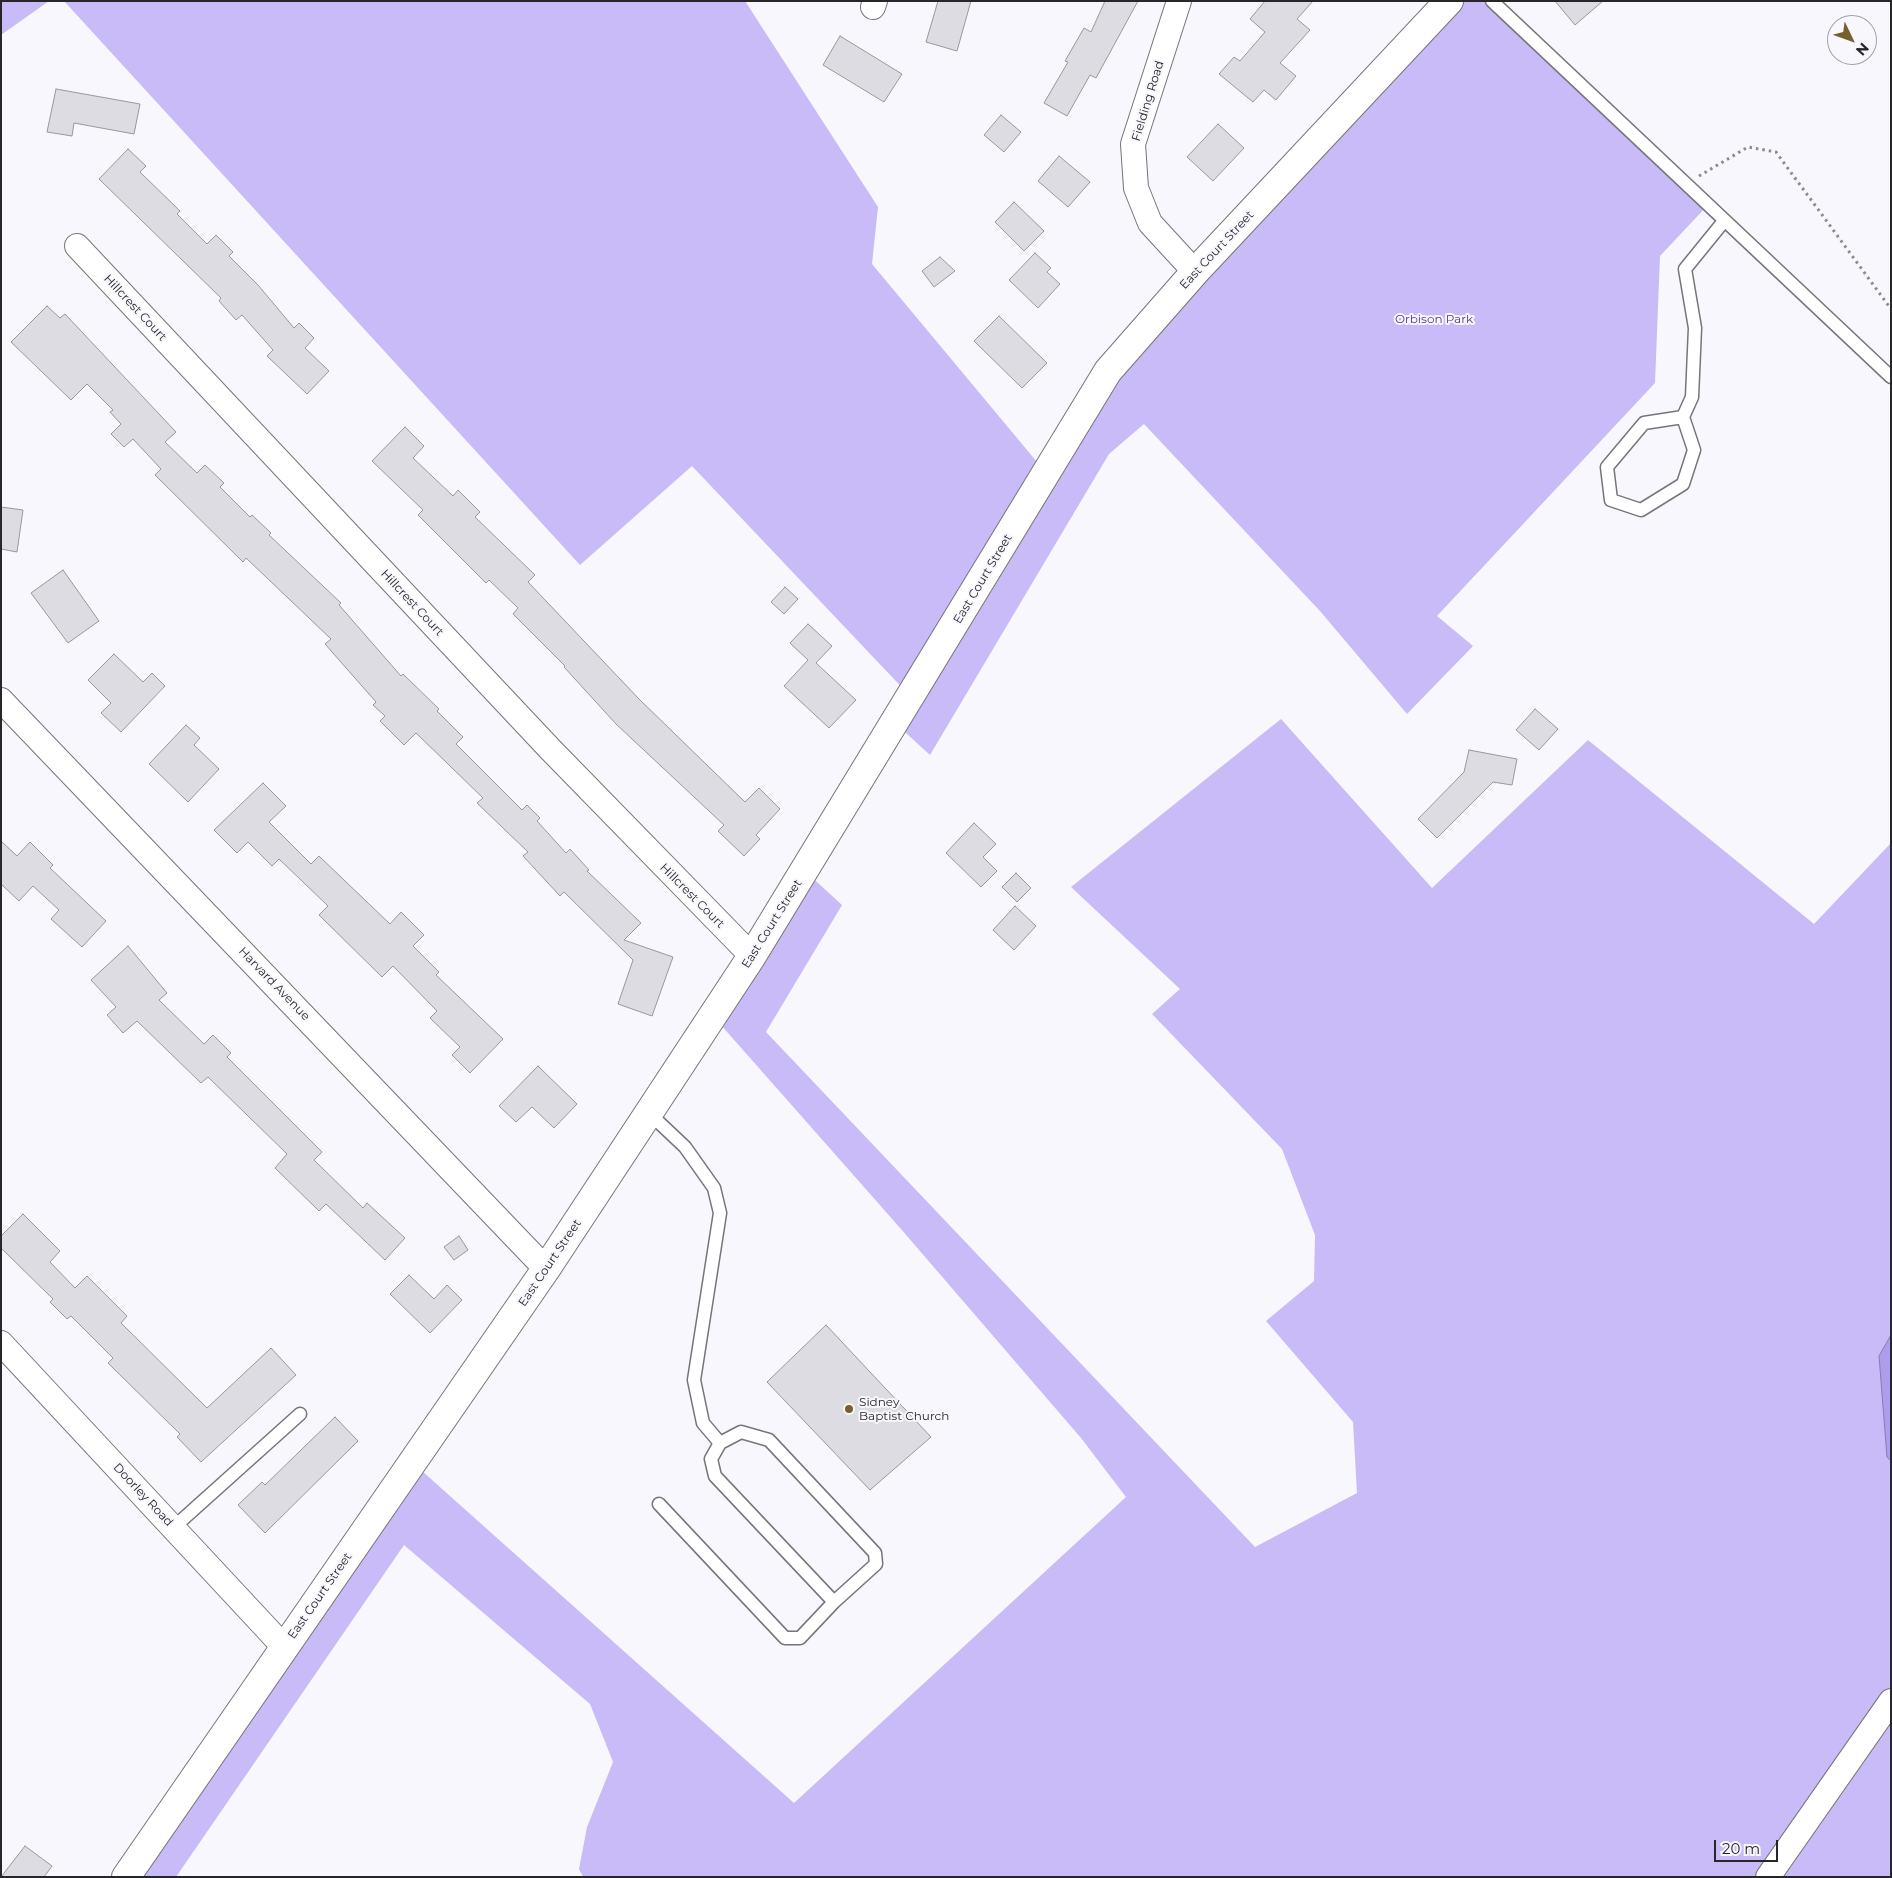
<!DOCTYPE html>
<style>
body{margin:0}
#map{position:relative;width:1892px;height:1878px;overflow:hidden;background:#f8f7fd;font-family:Montserrat,sans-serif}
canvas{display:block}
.frame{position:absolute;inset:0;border:2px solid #272629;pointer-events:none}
.north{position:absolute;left:1827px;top:15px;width:50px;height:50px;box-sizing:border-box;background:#f8f7fd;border:1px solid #a4a3a8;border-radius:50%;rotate:132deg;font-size:14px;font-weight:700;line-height:20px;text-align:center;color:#272629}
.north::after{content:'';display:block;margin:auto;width:18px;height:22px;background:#766030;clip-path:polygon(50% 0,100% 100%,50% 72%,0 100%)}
.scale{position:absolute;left:1714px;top:1840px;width:64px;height:22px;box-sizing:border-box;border:2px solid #272629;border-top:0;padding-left:6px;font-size:15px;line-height:18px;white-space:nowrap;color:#272629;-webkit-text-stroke:4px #f8f7fd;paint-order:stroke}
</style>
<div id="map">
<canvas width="1892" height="1878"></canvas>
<div class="frame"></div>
<div class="north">N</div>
<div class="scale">20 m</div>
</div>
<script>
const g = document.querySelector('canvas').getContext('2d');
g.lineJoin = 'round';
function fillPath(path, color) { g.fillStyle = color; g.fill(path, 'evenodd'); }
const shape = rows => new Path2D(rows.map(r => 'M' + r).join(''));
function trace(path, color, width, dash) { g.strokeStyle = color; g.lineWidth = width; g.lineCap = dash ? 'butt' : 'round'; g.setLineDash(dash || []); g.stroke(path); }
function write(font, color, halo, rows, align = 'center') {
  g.font = font + ' Montserrat,sans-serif'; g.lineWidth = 4; g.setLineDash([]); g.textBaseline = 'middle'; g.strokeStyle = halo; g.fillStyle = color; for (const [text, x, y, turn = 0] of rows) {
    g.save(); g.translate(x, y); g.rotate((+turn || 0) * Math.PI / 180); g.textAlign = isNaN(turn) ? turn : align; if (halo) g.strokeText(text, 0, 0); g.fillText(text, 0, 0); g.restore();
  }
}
const green = shape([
 [1,1,49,1,1,35],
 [64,1,745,1,878,207,872,264,1047,474,1108,371,1449,1,1492,1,1707,206,1660,256,1655,383,1437,616,1473,646,1407,714,1320,611,1144,424,1109,454,930,755,895,723,911,697,692,466,580,565],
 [1281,719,1432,888,1588,740,1814,924,1891,843,1891,1335,1879,1356,1887,1457,1891,1461,1891,1877,583,1877,579,1869,587,1827,613,1762,590,1704,404,1545,176,1877,126,1877,413,1463,794,1803,1126,1497,1081,1438,901,1229,713,1016,805,871,842,905,766,1032,1255,1547,1357,1493,1353,1422,1266,1321,1314,1281,1315,1235,1282,1149,1152,1014,1180,989,1071,887]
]);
const water = shape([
 [1891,1335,1891,1461,1887,1457,1879,1356,1891,1335]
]);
const building = shape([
 [938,1,971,1,957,51,926,42,938,1],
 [1105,1,1138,1,1096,78,1090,75,1067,116,1044,103,1068,62,1065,61,1084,28,1091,32,1105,1],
 [1265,1,1313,1,1297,19,1310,30,1280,63,1296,76,1276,100,1264,90,1253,102,1219,74,1234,57,1240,61,1265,32,1250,19,1265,1],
 [1555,1,1603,1,1575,25,1555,1],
 [840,36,902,74,884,102,823,65,840,36],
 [56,89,140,104,134,134,74,123,72,136,47,132,56,89],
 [1001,115,1021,132,1004,152,984,135,1001,115],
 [1218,124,1244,148,1213,181,1187,157,1218,124],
 [128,149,146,166,140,172,180,211,177,214,207,244,216,235,233,252,229,256,258,285,294,328,299,323,314,338,305,348,329,371,307,394,267,356,273,350,242,315,236,320,219,301,221,298,99,179,128,149],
 [1059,156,1090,182,1068,207,1038,181,1059,156],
 [1014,202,1044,231,1024,251,995,222,1014,202],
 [1035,253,1051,268,1047,272,1060,284,1038,308,1009,280,1035,253],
 [940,257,955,271,934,287,922,271,940,257],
 [47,306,60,318,65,314,176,432,165,442,197,473,205,465,224,483,220,487,250,517,252,515,271,533,269,535,341,603,339,605,401,676,403,674,439,709,437,711,463,737,456,744,522,810,527,805,540,818,537,821,566,853,570,849,589,870,587,871,641,923,624,940,673,957,652,1016,618,1004,633,960,564,892,560,896,523,856,528,852,477,803,483,798,416,733,404,745,380,721,385,716,373,705,376,702,325,644,331,639,246,558,243,562,155,475,161,469,133,439,124,447,111,434,121,424,110,412,113,410,87,384,71,400,11,342,47,306],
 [999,316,1047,363,1022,388,974,341,999,316],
 [405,427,424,446,413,458,453,496,458,490,480,512,475,517,535,575,528,582,639,699,745,802,759,788,780,809,756,835,760,839,744,856,718,831,724,825,616,724,564,667,565,666,513,614,518,608,489,580,486,583,418,515,423,510,372,461,405,427],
 [1,507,23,510,17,552,1,549,1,507],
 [63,570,99,621,68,643,31,593,63,570],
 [785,587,798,599,784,614,771,602,785,587],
 [808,624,832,646,816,663,856,700,829,728,784,686,808,660,790,643,808,624],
 [114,654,143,682,152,673,165,686,121,732,101,713,111,703,88,680,114,654],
 [1535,709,1558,729,1539,750,1516,730,1535,709],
 [186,725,200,738,194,745,219,769,188,802,149,764,186,725],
 [1469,750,1517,759,1512,785,1493,782,1437,838,1418,819,1464,772,1469,750],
 [263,783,286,806,269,822,311,864,319,856,390,924,401,912,424,935,413,946,439,972,436,975,503,1039,470,1073,452,1055,460,1047,430,1018,437,1011,393,966,382,977,319,915,328,906,279,859,272,866,248,842,237,853,214,830,263,783],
 [974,823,996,844,983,857,997,871,981,887,946,853,974,823],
 [1,841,17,856,30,842,53,865,50,868,106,921,82,947,51,919,59,910,33,886,19,901,1,884,1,841],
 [1016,873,1031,888,1017,902,1002,887,1016,873],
 [1015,906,1036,926,1014,950,993,930,1015,906],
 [128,946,167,993,159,1000,204,1044,213,1035,231,1053,227,1057,322,1152,314,1160,363,1208,367,1203,405,1238,385,1260,326,1204,319,1211,275,1168,287,1154,208,1077,201,1083,137,1021,123,1033,107,1015,116,1007,91,980,128,946],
 [538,1066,577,1104,554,1128,532,1107,516,1122,499,1106,538,1066],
 [23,1214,60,1251,50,1262,75,1288,87,1276,127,1316,121,1323,207,1408,271,1348,296,1375,201,1462,177,1437,180,1434,108,1363,113,1358,71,1316,67,1319,50,1302,53,1299,1,1248,1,1236,23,1214],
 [459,1236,468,1250,454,1260,444,1247,459,1236],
 [409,1275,434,1299,447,1285,462,1300,430,1333,390,1294,409,1275],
 [826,1325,931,1437,870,1490,767,1382,826,1325],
 [335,1417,358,1441,265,1533,238,1505,262,1482,265,1485,335,1417],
 [25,1846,52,1866,44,1877,1,1877,25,1846]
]);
const path = shape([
 [1699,176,1748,147,1776,152,1891,309]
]);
const lane = shape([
 [1492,1,1891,377],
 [1683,417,1694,450,1683,484,1641,510,1611,500,1607,467,1644,423,1683,417],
 [1683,417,1692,397,1695,328,1685,269,1724,221],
 [649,1113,685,1147,714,1188,720,1213,694,1380,703,1423,720,1443,711,1459,715,1476,834,1602,876,1564,875,1553,769,1440,741,1432,720,1443],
 [659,1504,785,1638,800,1638,834,1602],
 [173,1528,300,1414]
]);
const street = shape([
 [1179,1,1133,144,1136,188,1150,223,1195,272],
 [873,7,875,1],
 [77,246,550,749,752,956],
 [1,700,546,1269],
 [1,1343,284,1647],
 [1768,1877,1891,1701]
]);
const secondary = shape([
 [126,1877,546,1269,752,956,1108,371,1195,272,1449,1]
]);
const markers = [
 [849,1409,5,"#766030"]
];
const streetNames = [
 ["Fielding Road",1148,101,-73],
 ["East Court Street",1217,250,-47],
 ["Hillcrest Court",135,308,47],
 ["East Court Street",983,579,-59],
 ["Hillcrest Court",412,603,47],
 ["Hillcrest Court",692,896,45],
 ["East Court Street",772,924,-58],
 ["Harvard Avenue",274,984,46],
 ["East Court Street",550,1263,-56],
 ["Doorley Road",143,1495,47],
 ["East Court Street",320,1596,-55]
];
const parkNames = [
 ["Orbison Park",1434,319]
];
const poiNames = [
 ["Sidney",859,1402],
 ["Baptist Church",859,1416]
];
fillPath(green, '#c8bbf8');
fillPath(water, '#af9ceb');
trace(water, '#8679b1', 1);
fillPath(building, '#dddce2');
trace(building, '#98979d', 1);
trace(lane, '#76757a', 15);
trace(street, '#76757a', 26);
trace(secondary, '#76757a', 30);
trace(path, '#8b8a8e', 3, [2.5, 4]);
trace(lane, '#fff', 12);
trace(street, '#fff', 24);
trace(secondary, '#fff', 28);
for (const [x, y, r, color] of markers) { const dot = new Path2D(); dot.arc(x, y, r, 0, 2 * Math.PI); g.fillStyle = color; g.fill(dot); trace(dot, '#f8f7fd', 2); }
write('12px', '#272629', '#f8f7fd', streetNames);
write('12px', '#543691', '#f8f7fd', parkNames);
write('12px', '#272629', '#f8f7fd', poiNames, 'left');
</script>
